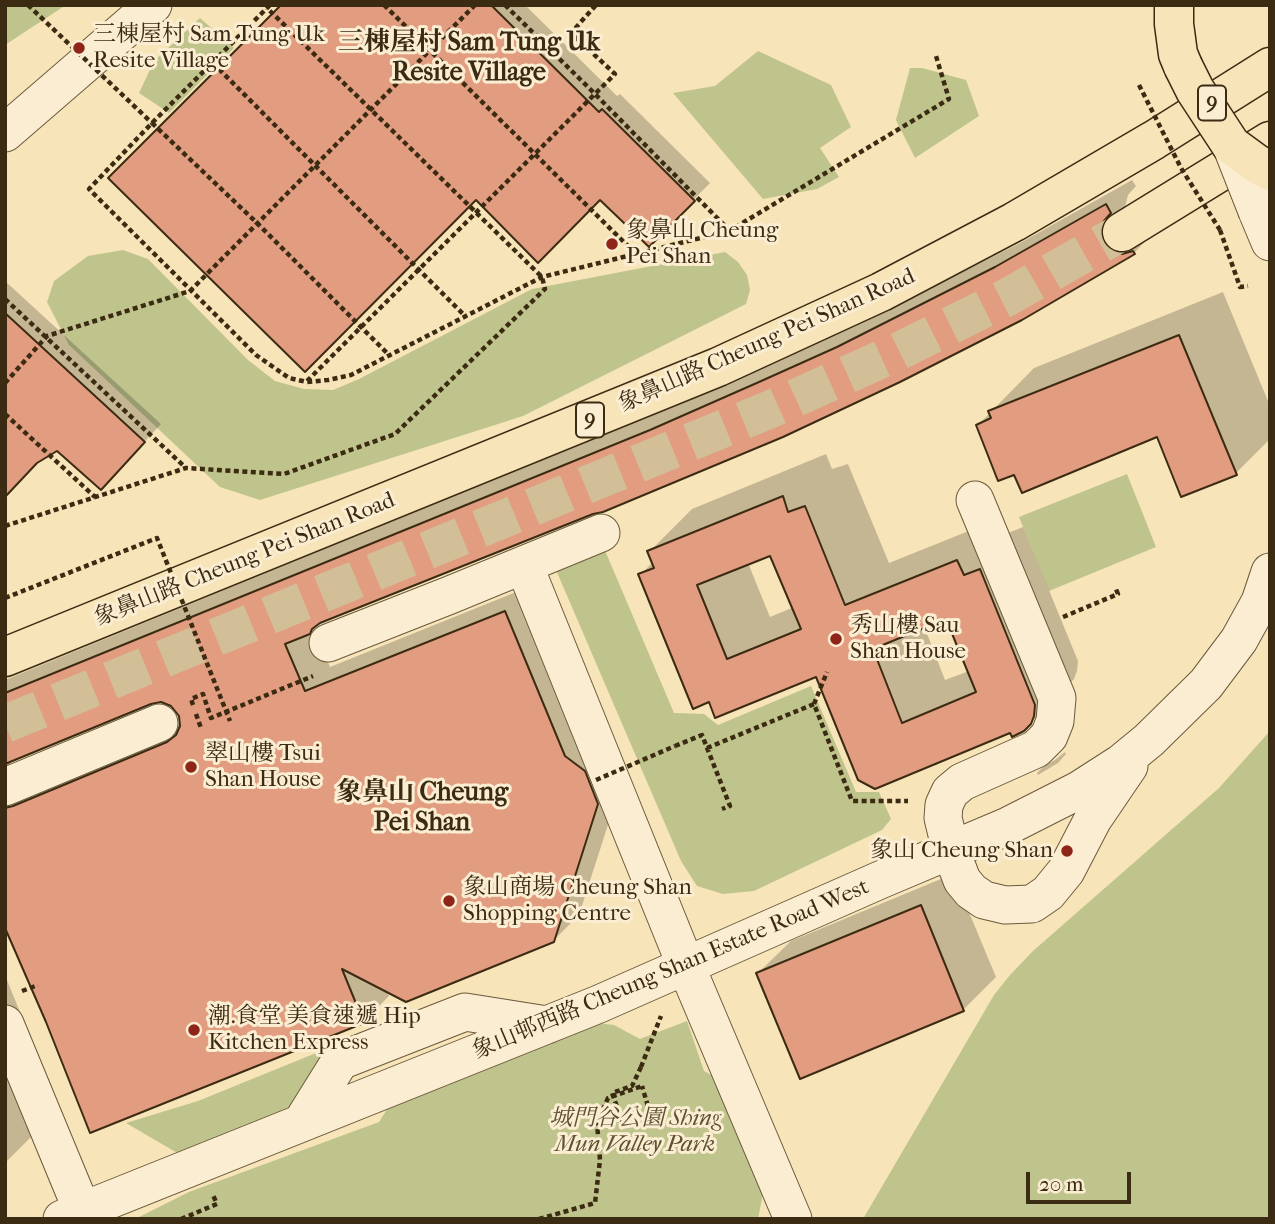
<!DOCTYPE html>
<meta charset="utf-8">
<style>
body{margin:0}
#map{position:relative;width:1275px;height:1224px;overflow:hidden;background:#f7e4b8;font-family:"IM FELL French Canon",serif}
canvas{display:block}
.frame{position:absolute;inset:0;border:7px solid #3c2b13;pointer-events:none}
.scale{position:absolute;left:1026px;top:1172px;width:105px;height:32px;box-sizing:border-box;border:4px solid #3c2b13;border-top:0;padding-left:9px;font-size:21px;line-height:24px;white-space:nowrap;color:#3c2b13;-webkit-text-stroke:5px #faedd1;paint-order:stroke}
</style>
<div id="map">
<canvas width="1275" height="1224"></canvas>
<div class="frame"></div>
<div class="scale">20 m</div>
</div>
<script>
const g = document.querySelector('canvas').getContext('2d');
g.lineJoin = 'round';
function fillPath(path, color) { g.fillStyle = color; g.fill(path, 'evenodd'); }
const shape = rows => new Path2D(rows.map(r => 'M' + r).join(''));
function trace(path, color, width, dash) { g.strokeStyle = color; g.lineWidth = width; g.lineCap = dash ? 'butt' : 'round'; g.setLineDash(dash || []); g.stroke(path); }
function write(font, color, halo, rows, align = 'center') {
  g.font = font + ' "IM FELL French Canon","Noto Serif TC",serif'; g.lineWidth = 6; g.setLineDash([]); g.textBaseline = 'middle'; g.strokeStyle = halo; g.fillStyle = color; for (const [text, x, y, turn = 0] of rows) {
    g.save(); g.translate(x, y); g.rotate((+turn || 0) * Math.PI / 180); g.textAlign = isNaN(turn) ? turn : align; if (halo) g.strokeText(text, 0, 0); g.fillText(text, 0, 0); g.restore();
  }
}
const green = shape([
 [5,5,66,5,5,45],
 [200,18,234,48,169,113,139,93,154,61],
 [758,51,831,85,851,127,820,148,839,177,817,189,763,199,673,93,715,86],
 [910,68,922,68,966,80,979,116,915,158,896,120],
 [123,250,148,259,248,360,275,381,304,389,333,390,359,379,532,289,725,252,738,262,747,275,750,290,746,304,523,416,260,500,220,487,69,345,47,302,54,281,88,256],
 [1127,474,1156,547,1049,591,1019,517],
 [601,541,674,713,704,714,718,725,811,686,856,792,879,792,891,819,882,830,754,891,723,894,697,886,681,861,553,563],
 [1270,731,1270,1219,863,1219,994,995,1010,975,1033,951,1219,788],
 [528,1015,614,1025,640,1039,687,1021,704,1071,717,1078,764,1188,758,1219,135,1219,189,1192,379,1122,419,1059],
 [346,1044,309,1104,179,1154,126,1123,198,1101,321,1051]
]);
const shadow = shape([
 [282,5,525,5,617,96,620,94,710,183,649,245,600,198],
 [1132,180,1136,186,1128,195,1125,207,1128,217,1159,227,1134,253,593,512,320,622,314,627,330,667,531,586,623,778,579,915,553,941,387,990,389,996,363,1022,5,922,5,680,678,404,864,322,1022,242],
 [163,701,173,705,180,715,181,723,40,781,11,770,10,760,150,702],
 [5,281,161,424,117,471,57,448,39,459,5,495],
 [1223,292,1270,406,1270,439,1236,473,1157,435,1015,472,978,425,1034,368],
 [826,454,832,469,848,464,889,563,1001,518,1008,533,1023,527,1078,661,1077,671,1074,679,1023,730,1011,731,875,787,817,674,710,700,640,575,653,562,649,552,692,509],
 [771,553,794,607,770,617,748,563],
 [947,617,969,671,945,680,924,626],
 [1065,752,1066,754,1058,763,1038,775,1037,773,1045,765,1055,760],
 [953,874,996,977,963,1010,758,973,791,941],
 [5,975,55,1099,45,1123,5,1163]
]);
const building = shape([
 [281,5,491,5,599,112,602,109,695,201,649,247,600,200,538,263,476,200,305,372,108,178,281,5],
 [1106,204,1111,213,1103,222,1100,233,1103,243,1112,251,1122,254,1133,251,1135,254,1022,320,900,382,783,437,603,512,593,514,320,623,312,629,310,634,285,644,305,691,505,611,565,756,585,771,598,804,554,942,406,1002,342,969,364,1023,90,1133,46,1022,5,928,5,808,13,806,167,742,176,735,180,726,179,716,171,706,161,702,151,704,5,764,5,693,650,430,759,382,837,347,995,267,1106,204],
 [5,313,145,442,101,490,57,451,37,463,5,497,5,313],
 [1179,335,1237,475,1181,497,1157,437,1022,493,1014,475,998,481,976,425,991,418,988,411,1179,335],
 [783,496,788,512,805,506,845,605,957,560,964,575,980,569,1035,705,1034,716,1031,724,1024,731,1012,737,1010,733,875,789,858,780,816,677,715,718,709,702,693,709,638,574,654,568,647,551,783,496],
 [770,556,801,629,727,659,697,585,770,556],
 [946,619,976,692,902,723,873,649,946,619],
 [921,905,964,1011,800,1079,756,973,921,905]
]);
const highwayTunnel = shape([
 [5,724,771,409,891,355,1006,298,1122,232]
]);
const path = shape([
 [270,5,152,123,89,189,256,355,289,378,307,382,328,380,351,375,542,277,729,231,949,99,936,56],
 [384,5,636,254],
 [505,5,595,94,729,230],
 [213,63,465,316],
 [152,123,257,223,389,355],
 [1220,230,1240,287,1248,286],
 [5,299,186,468],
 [307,381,615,74,571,33,596,5],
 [5,383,47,336,190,291,475,5],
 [5,414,95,497],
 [5,526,186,468,284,474,395,434,545,289,542,277,267,8],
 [1063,617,1118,594,1116,589],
 [814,704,827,672],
 [193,705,191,699,203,694,211,718,313,676],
 [196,714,201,728],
 [675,746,702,735,730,806,722,809],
 [707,748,814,704,852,801,908,801],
 [22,991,38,985],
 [641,1067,661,1016],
 [181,1219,217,1204,213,1195],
 [539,1219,595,1203,600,1160,597,1123,608,1098,642,1086]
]);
const minor = shape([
 [5,133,153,5],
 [1257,211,1270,242],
 [975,500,1057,698,1055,721,1049,736,1036,749,962,782,950,792,944,805,943,818,951,851,962,880,971,891,984,900,1005,905,1032,904,1048,893,1066,871,1093,819,1129,766],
 [524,565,686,966,793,1219],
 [328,643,450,595,601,533],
 [5,787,159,723],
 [5,1024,82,1210],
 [302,1122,340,1061,465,1012,547,1025],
 [62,1219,599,1004,880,880,1008,826,1079,790,1121,763,1149,740,1206,684,1239,640,1260,602,1270,572]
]);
const major = shape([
 [1174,5,1174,24,1178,54,1183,66]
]);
const highway = shape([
 [1122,232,1270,141],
 [5,657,718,367,881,292,1014,222,1154,140,1270,67]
]);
const pathBridge = shape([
 [28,5,152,123],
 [1139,85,1181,168,1220,230],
 [5,598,157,538,230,721],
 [596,780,675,746],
 [641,1067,632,1086,612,1093,623,1123,650,1113,642,1086]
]);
const minorBridge = shape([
 [1231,145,1257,211]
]);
const majorBridge = shape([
 [1183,66,1195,90,1231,145,1257,164,1270,171]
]);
const markers = [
 [79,48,7,"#8f2418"],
 [612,244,7,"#8f2418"],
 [836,639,7,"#8f2418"],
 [191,767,7,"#8f2418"],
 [1067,851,7,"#8f2418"],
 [449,901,7,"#8f2418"],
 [194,1030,7,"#8f2418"]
];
const shields = [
 [1212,103,28],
 [590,420,28]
];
const shieldNames = [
 ["9",1212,103],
 ["9",590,420]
];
const poiNames = [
 ["三棟屋村 Sam Tung Uk",93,35],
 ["Resite Village",93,61],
 ["象鼻山 Cheung",626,231],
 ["Pei Shan",626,257],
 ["秀山樓 Sau",850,626],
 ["Shan House",850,652],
 ["翠山樓 Tsui",205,754],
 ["Shan House",205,780],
 ["象山 Cheung Shan",1053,851,"right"],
 ["象山商場 Cheung Shan",463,888],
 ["Shopping Centre",463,914],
 ["潮.食堂 美食速遞 Hip",208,1017],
 ["Kitchen Express",208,1043]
];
const streetNames = [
 ["象鼻山路 Cheung Pei Shan Road",767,341,-24],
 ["象鼻山路 Cheung Pei Shan Road",245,560,-22],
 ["象山邨西路 Cheung Shan Estate Road West",671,970,-23]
];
const parkNames = [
 ["城門谷公園 Shing",635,1119],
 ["Mun Valley Park",635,1145]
];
const quarterNames = [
 ["三棟屋村 Sam Tung Uk",469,44],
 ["Resite Village",469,74],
 ["象鼻山 Cheung",422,794],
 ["Pei Shan",422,824]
];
fillPath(green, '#bfc48d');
fillPath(shadow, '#0003');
fillPath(building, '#e29d80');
trace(building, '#3c2b13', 2);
trace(highwayTunnel, '#d2bf97', 38, [38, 19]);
trace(minor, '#6b593c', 39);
trace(major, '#3c2b13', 41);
trace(highway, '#3c2b13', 41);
trace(path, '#3c2b13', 4.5, [5, 3.5]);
trace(minor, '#faedd1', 37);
trace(major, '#f7e4b8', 38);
trace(highway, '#f7e4b8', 38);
trace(minorBridge, '#6b593c', 39, []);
trace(majorBridge, '#3c2b13', 41, []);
trace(pathBridge, '#3c2b13', 4.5, [5, 3.5]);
trace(minorBridge, '#faedd1', 37);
trace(majorBridge, '#f7e4b8', 38);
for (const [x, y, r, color] of markers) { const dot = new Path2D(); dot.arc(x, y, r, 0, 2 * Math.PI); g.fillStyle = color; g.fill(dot); trace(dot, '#faedd1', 2.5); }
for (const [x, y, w] of shields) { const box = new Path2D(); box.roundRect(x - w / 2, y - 17.5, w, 35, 5); g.fillStyle = '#faedd1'; g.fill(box); trace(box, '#3c2b13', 2); }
write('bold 21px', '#3c2b13', null, shieldNames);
write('23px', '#3c2b13', '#faedd1', poiNames, 'left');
write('23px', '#3c2b13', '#faedd1', streetNames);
write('italic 23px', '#5d5132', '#faedd1', parkNames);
write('bold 26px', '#3c2b13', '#faedd1', quarterNames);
</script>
